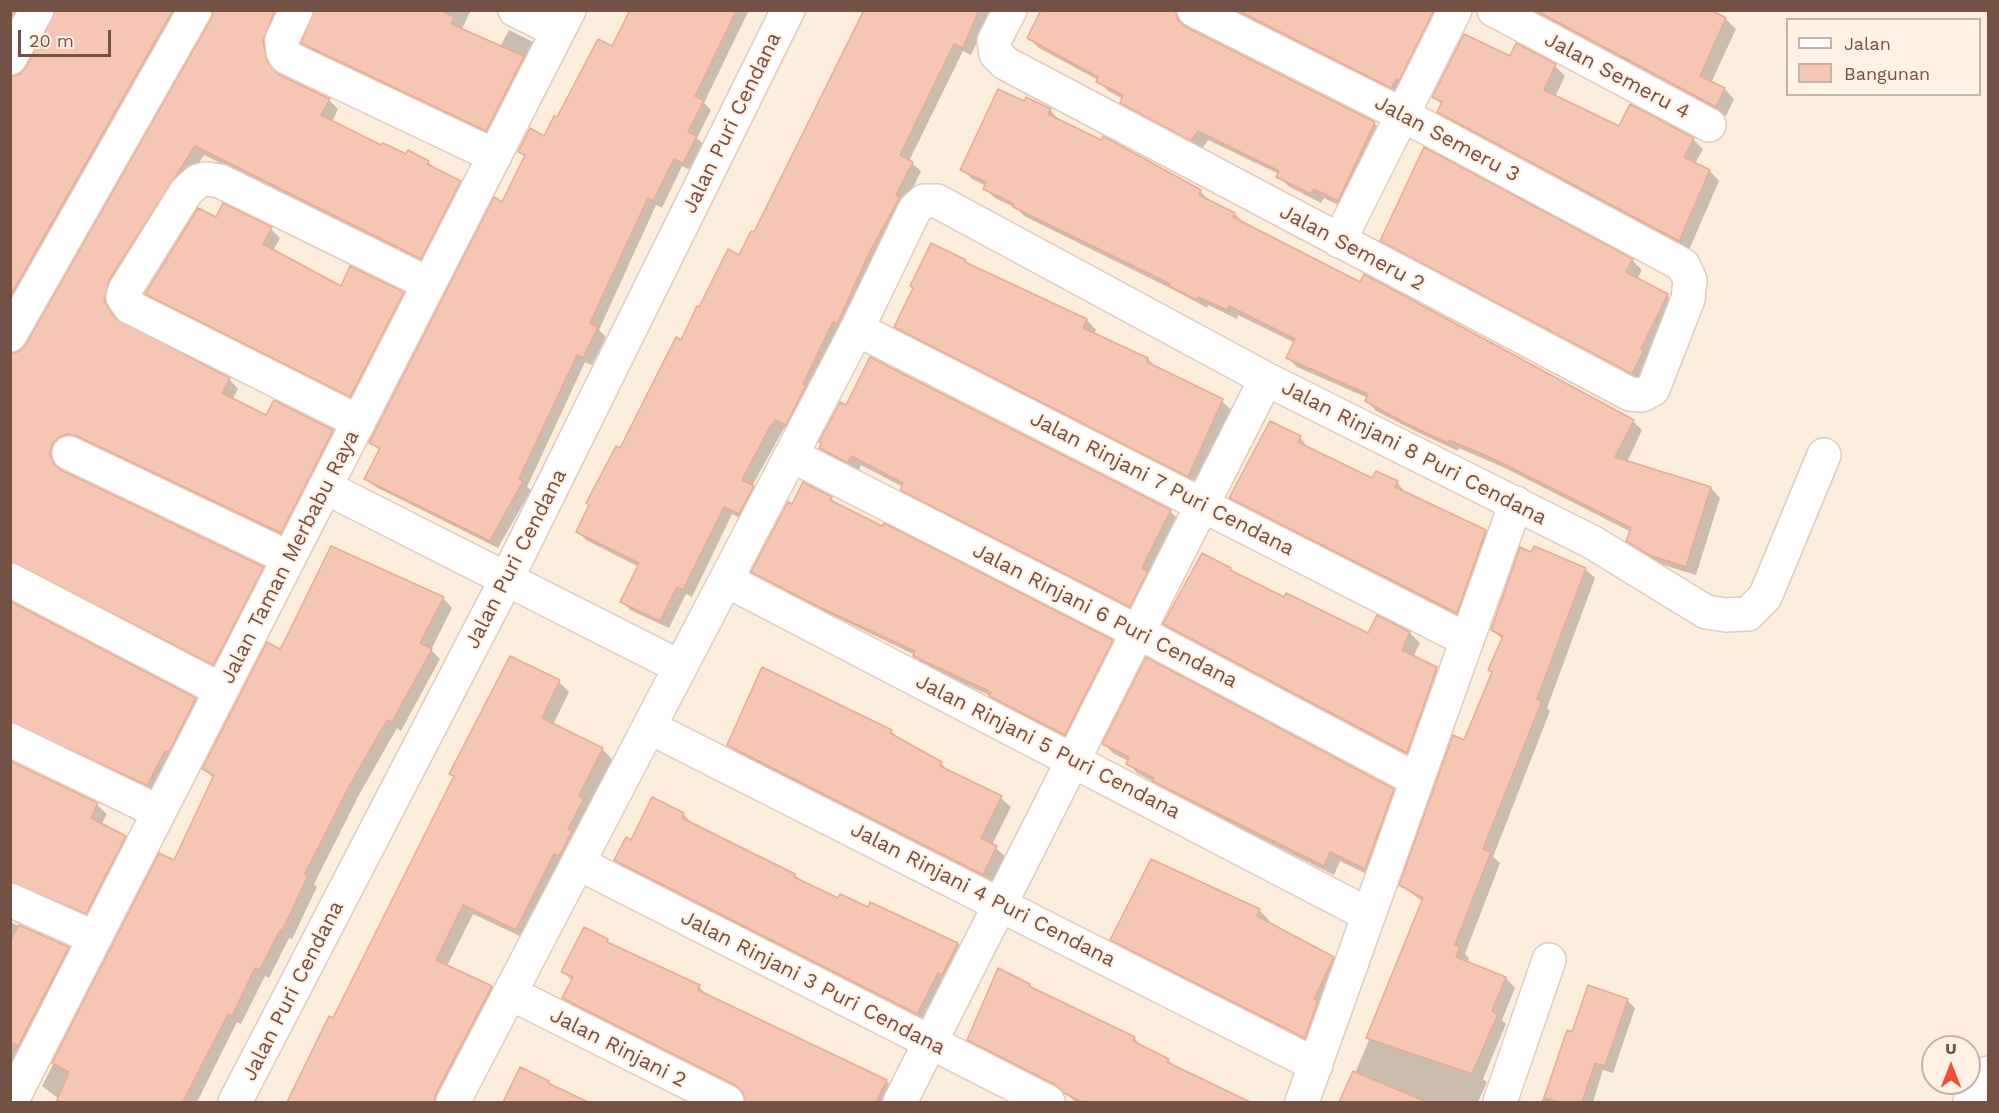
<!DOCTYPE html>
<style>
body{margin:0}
#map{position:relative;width:1999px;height:1113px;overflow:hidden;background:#fdeddd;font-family:"Work Sans",sans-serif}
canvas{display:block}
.frame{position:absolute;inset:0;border:12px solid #745145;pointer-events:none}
.legend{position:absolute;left:1786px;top:18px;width:195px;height:78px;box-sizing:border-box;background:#fff2e5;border:2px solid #c7b2a5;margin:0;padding:8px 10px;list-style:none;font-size:18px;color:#745145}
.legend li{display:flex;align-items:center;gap:12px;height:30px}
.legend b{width:30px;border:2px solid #c7b2a5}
.north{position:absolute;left:1921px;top:1035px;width:60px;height:60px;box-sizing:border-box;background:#fff2e5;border:2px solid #c7b2a5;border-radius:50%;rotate:0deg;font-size:16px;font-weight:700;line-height:24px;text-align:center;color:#745145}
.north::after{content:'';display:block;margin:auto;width:21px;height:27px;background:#ef4f3a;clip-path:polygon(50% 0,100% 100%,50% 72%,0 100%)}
.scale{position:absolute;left:18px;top:30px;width:93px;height:27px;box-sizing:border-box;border:3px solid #745145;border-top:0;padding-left:8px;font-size:18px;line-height:21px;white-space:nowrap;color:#745145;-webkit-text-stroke:4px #fff2e5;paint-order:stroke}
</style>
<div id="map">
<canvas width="1999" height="1113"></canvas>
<div class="frame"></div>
<ul class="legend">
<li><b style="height:8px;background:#fff"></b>Jalan</li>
<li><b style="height:16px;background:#f4c6b3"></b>Bangunan</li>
</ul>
<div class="north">U</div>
<div class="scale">20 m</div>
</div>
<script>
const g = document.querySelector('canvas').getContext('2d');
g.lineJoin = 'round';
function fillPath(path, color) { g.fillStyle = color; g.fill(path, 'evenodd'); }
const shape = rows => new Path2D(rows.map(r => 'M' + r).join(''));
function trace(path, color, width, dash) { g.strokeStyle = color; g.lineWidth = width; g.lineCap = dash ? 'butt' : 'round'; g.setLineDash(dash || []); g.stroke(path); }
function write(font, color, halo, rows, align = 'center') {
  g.font = font + ' "Work Sans",sans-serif'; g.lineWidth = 4.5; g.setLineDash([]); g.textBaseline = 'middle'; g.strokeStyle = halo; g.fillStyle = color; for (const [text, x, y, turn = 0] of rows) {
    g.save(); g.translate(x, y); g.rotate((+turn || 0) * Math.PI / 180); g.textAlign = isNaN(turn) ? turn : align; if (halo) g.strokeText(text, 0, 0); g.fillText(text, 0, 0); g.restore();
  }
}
const shadow = shape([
 [10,10,30,10,10,47],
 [57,10,188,10,10,321,10,78,20,76,28,68],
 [215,10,289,10,273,65,278,76,329,100,338,109,332,122,382,147,428,162,437,170,460,182,469,191,430,267,204,155,116,294,113,311,120,322,229,379,238,389,232,400,267,417,274,402,332,431,342,441,290,541,59,465,62,472,263,568,272,577,223,673,10,573,10,355,20,353,27,345,213,20],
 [316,10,471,10,461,31,499,49,509,30,531,41,541,50,496,139,312,52,303,43],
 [632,10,749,10,704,103,711,110,697,138,705,146,692,171,682,166,662,208,656,205,599,330,606,337,592,365,585,362,527,487,531,490,498,548,374,486,366,478,380,451,371,442,503,204,525,157,519,152,545,138,613,48],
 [866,10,992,10,971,55,963,51,909,161,921,171,794,433,784,428,752,486,762,495,748,522,732,514,692,597,686,594,669,628,630,610,622,601,639,567,586,540,578,532,682,341,754,234],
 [1043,10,1188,10,1185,23,1187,29,1374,123,1384,133,1348,210,1324,198,1321,203,1288,186,1279,174,1208,140,1202,149,1131,112,1121,102,1123,99,1108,91,1098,80,1039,48,1029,38],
 [1229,10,1450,10,1402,97],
 [1529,10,1708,10,1726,19,1736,29,1711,83,1725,89,1734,99,1726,116],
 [1517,45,1555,66,1565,76,1555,97,1620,128,1693,139,1703,149,1695,164,1710,171,1719,181,1689,250,1449,122,1439,112,1442,105,1434,97,1511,58],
 [1025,103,1050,110,1059,120,1200,191,1210,201,1235,214,1244,223,1633,421,1642,430,1627,462,1711,488,1720,498,1696,575,1660,564,1638,550,1628,541,1631,532,1507,469,1459,448,1458,451,1419,433,1376,411,1367,401,1368,398,1297,367,1288,358,1295,343,1238,315,1237,319,1208,305,1207,308,1174,290,1024,216,1018,209,995,198,985,188,986,186,972,179,962,169],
 [217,219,271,229,280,238,273,251,341,288,403,294,412,303,360,405,156,303,147,293],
 [1382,240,1632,260,1642,270,1637,279,1667,295,1677,305,1642,383,1392,250],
 [965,261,972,267,1087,320,1096,330,1094,335,1148,359,1157,368,1222,401,1232,411,1198,485,906,336,896,327],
 [1300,437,1309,449,1373,480,1397,482,1406,494,1486,531,1496,541,1467,622,1241,507,1231,497],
 [821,448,1170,511,1180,521,1140,616,912,499,902,489,903,487,861,465,858,472,831,458],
 [831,498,839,507,1112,641,1122,651,1075,744,1001,706,991,696,924,666,915,655,763,582,753,572,793,506],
 [1230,569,1238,576,1285,599,1369,635,1378,617,1410,633,1420,643,1413,657,1436,669,1447,679,1417,762,1175,634,1165,624],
 [1585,569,1595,578,1547,708,1550,711,1493,857,1500,863,1465,954,1469,958,1467,963,1506,978,1515,988,1502,1020,1506,1024,1483,1079,1487,1082,1478,1102,1343,1102,1394,980,1423,902,1401,885,1493,673,1503,640,1492,630],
 [443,598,452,608,431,650,440,659,401,731,397,728,360,793,314,884,317,887,292,939,289,938,269,978,265,976,241,1024,237,1022,197,1102,58,1102,59,1099,42,1086,160,855,174,862,213,778,204,769,281,651],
 [10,603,195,699,205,709,157,794,10,733],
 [511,658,559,682,569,692,553,725,602,749,612,759,589,806,593,810,526,939,473,914,447,966,492,987,501,997,446,1102,294,1102,455,777,451,774],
 [891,731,902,742,941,763,950,773,1001,798,1011,807,992,845,1006,857,993,884,739,755,729,745],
 [1104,744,1393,790,1403,800,1375,878,1340,861,1334,875,1164,791,1156,783,1137,773,1128,763,1129,761,1114,754],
 [10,763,97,805,107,814,101,825,125,837,134,847,96,922,10,893],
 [653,799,684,815,694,825,795,875,803,883,839,900,868,909,871,904,958,944,967,954,927,1023,626,870,616,860,632,842],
 [1152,861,1259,910,1269,920,1268,923,1333,958,1343,968,1315,1047,1122,949,1112,939],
 [10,922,68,948,78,958,10,1089],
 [607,940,614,947,699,987,709,997,887,1082,897,1092,891,1102,749,1102,745,1094,574,1008,564,998,572,981,563,971],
 [1030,985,1035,991,1134,1038,1144,1048,1168,1060,1175,1067,1249,1102,1075,1102,1067,1094,978,1049,969,1039],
 [1627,1000,1635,1008,1613,1073,1603,1070,1593,1102,1541,1102,1573,1033],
 [520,1070,571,1098,581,1102,504,1102]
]);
const building = shape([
 [56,10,173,10,10,296,10,77,20,74,26,67,56,10],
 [214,10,275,10,263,41,267,61,278,74,330,99,321,115,381,145,383,143,406,154,408,150,429,161,427,164,461,181,421,259,195,146,109,280,104,300,115,318,230,378,222,393,266,415,274,400,333,430,281,533,77,436,67,434,59,437,52,444,50,455,54,464,61,470,264,567,213,665,10,561,10,354,20,351,26,344,211,19,214,10],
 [314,10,440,10,454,17,451,24,524,56,486,131,301,43,314,10],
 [630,10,737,10,695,96,704,101,688,132,697,136,683,164,674,159,653,201,648,198,590,323,598,327,583,358,577,355,519,479,523,481,490,541,364,479,380,448,369,443,494,197,502,202,525,155,518,152,530,128,544,136,554,116,557,117,598,39,612,46,630,10],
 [864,10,979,10,963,48,954,44,900,155,913,162,896,195,900,197,870,251,837,324,833,322,803,384,806,385,786,425,775,420,767,432,742,480,754,486,739,514,724,507,683,590,677,587,660,621,620,602,639,563,576,532,589,505,586,503,616,446,620,448,676,337,681,340,697,306,699,307,728,249,739,255,751,231,754,232,864,10],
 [1041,10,1175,10,1178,20,1186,27,1375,122,1338,201,1314,189,1311,194,1276,177,1279,171,1198,131,1191,141,1120,103,1123,95,1096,82,1098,77,1027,38,1041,10],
 [1237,10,1434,10,1399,81,1396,79,1391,88,1237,10],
 [1535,10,1711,10,1726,18,1700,76,1725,88,1716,107,1535,10],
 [1464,34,1510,56,1516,43,1556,64,1544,90,1619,126,1630,104,1694,138,1684,157,1710,170,1679,241,1437,112,1442,102,1432,97,1464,34],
 [998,89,1024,101,1026,97,1051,109,1048,114,1101,140,1103,136,1201,190,1199,195,1235,213,1233,217,1360,282,1364,274,1634,420,1615,457,1711,487,1686,567,1649,555,1626,541,1631,528,1496,460,1449,440,1448,443,1407,424,1365,401,1368,394,1286,358,1295,339,1229,306,1227,310,1198,297,1197,300,1169,286,1170,284,1013,207,1014,204,983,189,986,182,960,170,998,89],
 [1424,147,1633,259,1626,272,1668,294,1641,349,1644,350,1632,374,1380,241,1424,147],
 [223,203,272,227,263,244,341,286,350,266,404,292,350,397,145,294,198,208,216,217,223,203],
 [931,243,966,260,965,262,1087,319,1083,328,1148,358,1147,362,1223,399,1188,477,894,327,913,288,910,286,931,243],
 [870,357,1171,510,1142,568,1148,571,1130,607,900,490,903,483,851,456,848,463,819,448,822,443,819,442,840,402,846,405,870,357],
 [1270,421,1301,436,1298,442,1372,478,1376,471,1398,481,1395,487,1486,530,1457,613,1229,498,1270,421],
 [803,482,832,497,830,500,882,526,884,523,1113,640,1065,735,989,696,991,692,913,656,915,651,823,609,751,572,788,502,792,504,803,482],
 [331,546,444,597,420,643,432,649,392,722,387,720,351,783,305,874,308,876,282,931,280,930,260,970,255,968,232,1016,228,1014,183,1102,56,1102,69,1072,52,1063,159,853,174,860,214,775,202,769,267,642,280,649,283,644,331,546],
 [1534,546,1586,568,1537,699,1542,701,1483,849,1491,852,1455,945,1460,947,1456,957,1506,977,1492,1011,1498,1014,1472,1074,1366,1038,1423,898,1399,885,1453,735,1464,740,1492,672,1488,670,1503,636,1491,630,1520,547,1531,552,1534,546],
 [1202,553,1231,568,1230,570,1284,597,1286,593,1368,633,1377,615,1410,632,1402,650,1437,667,1407,753,1163,624,1202,553],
 [10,601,196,698,169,752,165,751,147,785,10,722,10,601],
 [510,656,560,680,542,718,603,748,579,796,584,799,568,829,572,831,559,856,554,854,516,930,463,905,436,960,492,986,436,1093,434,1102,287,1102,329,1016,333,1018,454,776,449,774,510,656],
 [1146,657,1394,789,1365,869,1330,852,1324,866,1152,781,1154,778,1126,764,1129,757,1102,744,1146,657],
 [762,667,892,730,890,733,942,762,940,766,1002,796,981,838,997,846,983,875,727,745,762,667],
 [10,761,98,803,91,818,126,836,86,914,10,882,10,761],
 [652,797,684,813,682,818,795,874,794,877,838,898,840,894,868,907,870,902,958,943,942,975,938,973,917,1014,614,860,626,837,631,840,652,797],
 [1151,859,1260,909,1257,916,1334,957,1314,999,1318,1001,1305,1038,1110,940,1151,859],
 [19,925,69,947,18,1046,10,1042,10,942,19,925],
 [584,927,608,939,607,942,700,985,698,990,887,1080,876,1102,745,1102,743,1092,735,1085,562,998,573,977,561,972,584,927],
 [998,968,1030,984,1029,986,1135,1037,1133,1041,1169,1059,1167,1062,1250,1102,1082,1102,1064,1093,1056,1085,967,1040,998,968],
 [1588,985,1628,999,1605,1066,1595,1063,1582,1102,1558,1102,1544,1098,1567,1030,1572,1032,1588,985],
 [520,1067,549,1081,548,1083,588,1102,503,1102,520,1067],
 [1353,1071,1427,1102,1339,1102,1353,1071]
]);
const street = shape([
 [296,10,282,40,283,52,286,57,495,156],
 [515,10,558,31],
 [1010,10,994,41,996,54,1005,63,1630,394,1642,395,1653,389,1688,299,1690,280,1683,265,1403,115,1194,10],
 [1494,10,1709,125],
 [10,58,37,10],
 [1339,241,1455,10],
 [857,329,1467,640],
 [10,335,195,10],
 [359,422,130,307,123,297,125,290,186,192,198,181,206,179,220,181,429,284],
 [69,453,289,558],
 [791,455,1138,632,1417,780],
 [325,487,680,667],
 [10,580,221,690],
 [726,580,1369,915],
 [649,727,1316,1065],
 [10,740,159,812],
 [578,863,1048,1102],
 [10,900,95,938],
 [510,993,727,1102],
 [11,1102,569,10],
 [235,1102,507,578,788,10],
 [453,1102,857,329,915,209,924,201,937,201,1266,379,1592,542,1706,612,1726,615,1748,614,1765,597,1824,455],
 [900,1102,1266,379],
 [1302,1102,1516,503],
 [1500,1102,1549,960]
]);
const secondary = shape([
 [1970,1102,1988,1073]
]);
const streetNames = [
 ["Jalan Semeru 4",1617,76,28],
 ["Jalan Puri Cendana",732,123,-64],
 ["Jalan Semeru 3",1447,139,28],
 ["Jalan Semeru 2",1352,248,28],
 ["Jalan Rinjani 8 Puri Cendana",1414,453,27],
 ["Jalan Rinjani 7 Puri Cendana",1162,484,27],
 ["Jalan Taman Merbabu Raya",290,557,-63],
 ["Jalan Puri Cendana",516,559,-63],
 ["Jalan Rinjani 6 Puri Cendana",1105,616,27],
 ["Jalan Rinjani 5 Puri Cendana",1048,747,27],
 ["Jalan Rinjani 4 Puri Cendana",983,895,27],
 ["Jalan Rinjani 3 Puri Cendana",813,983,27],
 ["Jalan Puri Cendana",293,991,-63],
 ["Jalan Rinjani 2",618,1048,27]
];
fillPath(shadow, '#0003');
fillPath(building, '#f4c6b3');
trace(building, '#e8aa93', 1.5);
trace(street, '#e3cabc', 36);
trace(secondary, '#e9cab9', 36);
trace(street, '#fff', 33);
trace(secondary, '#fff', 33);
write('21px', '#745145', '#fff2e5', streetNames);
</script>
